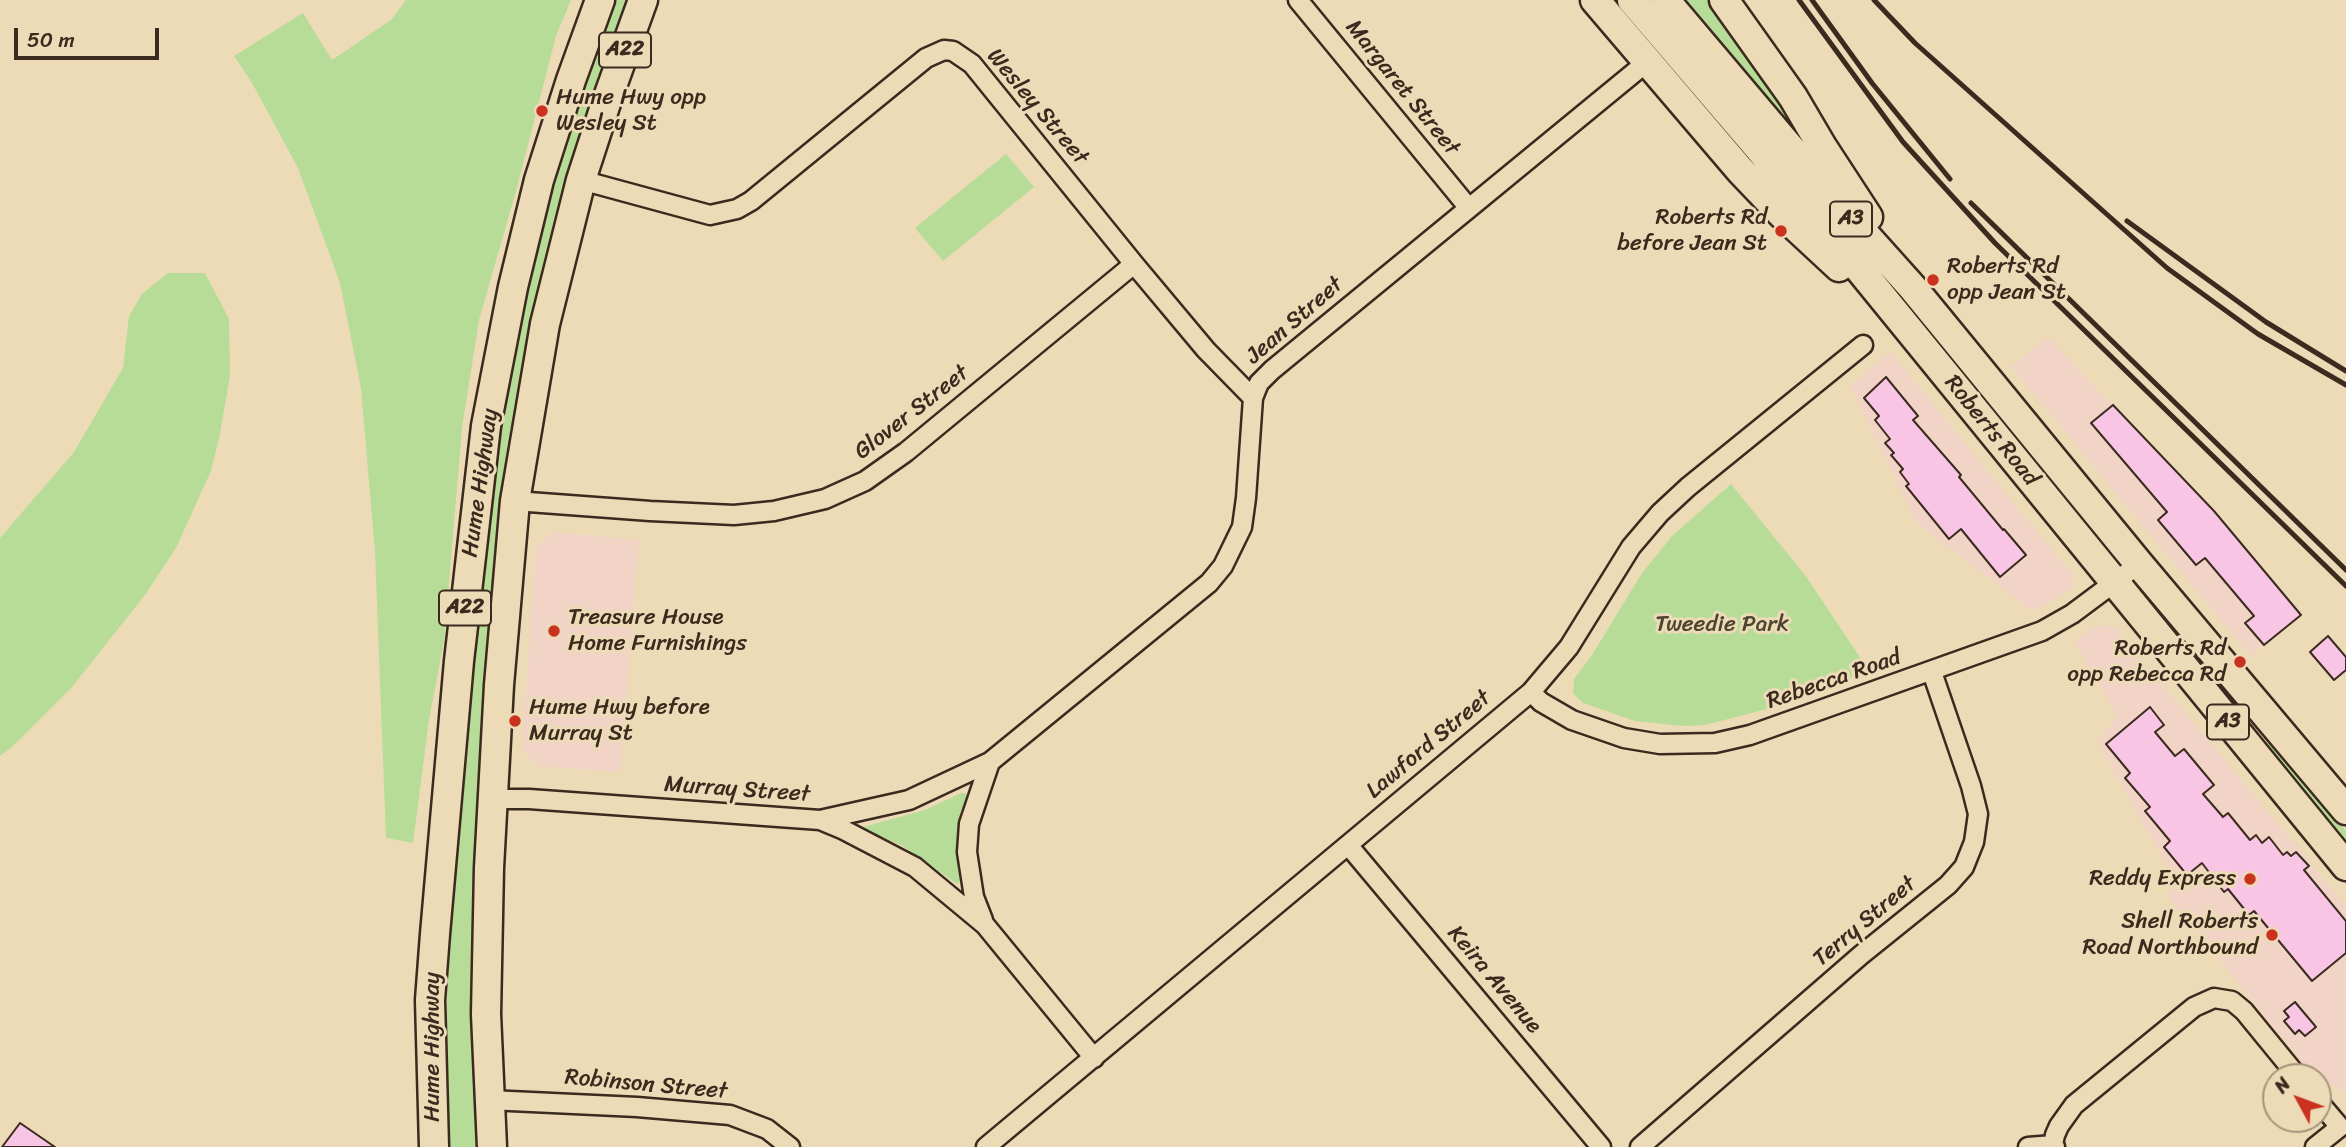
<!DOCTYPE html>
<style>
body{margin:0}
#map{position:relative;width:2346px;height:1147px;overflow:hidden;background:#eddbb8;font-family:Sriracha,sans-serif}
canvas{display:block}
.north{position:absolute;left:2262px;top:1063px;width:70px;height:70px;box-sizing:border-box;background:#eddbb8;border:2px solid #a6947a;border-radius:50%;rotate:311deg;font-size:19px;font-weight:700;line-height:28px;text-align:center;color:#3b2a1e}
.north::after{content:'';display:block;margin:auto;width:24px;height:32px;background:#c8321e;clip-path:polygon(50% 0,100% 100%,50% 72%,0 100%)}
.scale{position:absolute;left:14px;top:28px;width:145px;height:32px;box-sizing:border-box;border:4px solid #3b2a1e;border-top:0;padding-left:9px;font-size:21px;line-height:24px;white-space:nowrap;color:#3b2a1e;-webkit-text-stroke:5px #eddbb8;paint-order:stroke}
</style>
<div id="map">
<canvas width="2346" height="1147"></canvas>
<div class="north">N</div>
<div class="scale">50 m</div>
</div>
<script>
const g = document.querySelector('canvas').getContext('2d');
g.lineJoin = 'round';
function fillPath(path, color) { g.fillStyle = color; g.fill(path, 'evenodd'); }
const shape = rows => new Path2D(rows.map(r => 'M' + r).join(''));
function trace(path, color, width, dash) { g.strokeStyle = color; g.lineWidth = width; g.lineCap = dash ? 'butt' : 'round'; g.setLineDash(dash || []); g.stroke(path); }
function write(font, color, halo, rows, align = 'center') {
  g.font = font + ' Sriracha,sans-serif'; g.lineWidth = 6; g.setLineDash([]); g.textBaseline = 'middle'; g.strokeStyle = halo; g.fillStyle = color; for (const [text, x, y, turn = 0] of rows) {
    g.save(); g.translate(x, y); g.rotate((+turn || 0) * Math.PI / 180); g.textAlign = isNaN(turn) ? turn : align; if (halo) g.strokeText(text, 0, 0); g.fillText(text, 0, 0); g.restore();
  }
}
const built = shape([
 [2048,337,2214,511,2301,615,2251,656,2011,366],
 [1890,352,2073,576,2073,586,2059,597,2032,611,1917,523,1850,386],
 [553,532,639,540,620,772,536,766,522,749,536,547],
 [2104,625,2114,627,2346,906,2346,1093,2334,1084,2326,1091,2318,1081,2318,1077,2314,1077,2167,895,2178,885,2098,743,2117,716,2074,641,2095,627]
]);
const green = shape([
 [406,0,571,0,556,36,516,191,479,320,462,428,444,641,429,720,413,843,386,838,375,552,361,388,340,283,298,168,252,83,234,56,303,13,332,60,391,20],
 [615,0,627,0,588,107,555,220,540,276,514,411,499,523,475,854,473,1048,477,1147,447,1147,444,1068,450,934,488,521,496,453,507,388,529,278,545,214,579,98],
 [1684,0,1713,0,1733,26,1806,142,1800,142],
 [1006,154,1034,187,943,261,915,228],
 [168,273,205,273,229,319,230,375,220,434,211,471,176,548,145,595,72,687,12,747,0,756,0,538,74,452,123,368,129,316,142,294],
 [1731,484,1805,575,1869,671,1767,709,1705,725,1683,726,1635,721,1583,703,1573,693,1574,679,1592,655,1642,573,1673,535],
 [2268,740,2346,831,2346,844,2264,744],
 [961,793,965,793,967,796,960,813,958,827,960,881,957,884,903,846,863,829,863,827,925,810]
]);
const building = shape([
 [1886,377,1918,416,1913,420,1961,475,1959,477,2003,530,2004,529,2026,555,2000,577,1961,529,1949,539,1906,486,1909,484,1900,472,1903,469,1891,455,1894,453,1885,443,1890,439,1875,420,1879,416,1864,398,1886,377],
 [2113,405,2214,511,2301,615,2264,645,2245,623,2254,616,2205,558,2196,565,2158,520,2167,512,2091,423,2113,405],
 [2328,636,2346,657,2346,670,2334,680,2310,652,2328,636],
 [2150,707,2164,725,2155,732,2175,756,2184,749,2214,785,2203,794,2223,817,2228,813,2250,840,2256,835,2262,843,2269,837,2283,855,2287,852,2291,856,2296,852,2309,866,2304,870,2346,921,2346,953,2312,981,2254,911,2249,915,2228,889,2224,892,2202,863,2187,875,2164,847,2170,841,2145,811,2150,807,2125,778,2130,773,2106,744,2150,707],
 [2295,1002,2316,1027,2305,1036,2299,1030,2295,1034,2284,1021,2289,1017,2284,1011,2295,1002],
 [20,1123,55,1147,2,1147,20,1123]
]);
const minor = shape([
 [1298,0,1468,207],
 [581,180,710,215,737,209,751,201,926,58,944,50,953,51,972,64,1134,264,1206,350,1253,398],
 [515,501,650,511,734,515,774,511,825,499,865,481,906,452,1134,264],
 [1531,692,1541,702,1572,720,1624,738,1660,744,1715,743,1750,735,2042,631,2072,614,2139,564],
 [492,799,529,799,820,820,844,830,915,867,985,925,1094,1058],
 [820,820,909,800,990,762,1209,583,1223,566,1242,527,1246,498,1253,398,1259,383,1272,370,1647,62],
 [1348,845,1601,1147],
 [983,920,974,897,967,852,969,824,990,762],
 [489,1100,637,1107,730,1115,767,1129,790,1147],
 [986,1147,1531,692,1569,647,1631,547,1660,513,1688,487,1863,345],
 [1640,1147,1861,955,1948,885,1964,867,1974,842,1978,814,1971,786,1932,672],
 [2028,1147,2053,1145],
 [2055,1147,2053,1145,2055,1135,2059,1126,2074,1105,2194,1007,2214,998,2232,1001,2244,1011,2298,1077],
 [2315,1147,2340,1127,2318,1101]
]);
const trunk = shape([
 [1595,0,1740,170,1783,215,1839,267],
 [1632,0,1804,201,2346,866],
 [1665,0,1834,200,1912,287,2139,564,2346,810],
 [1724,0,1793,97,1823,148,1868,217],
 [434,1147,430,1000,435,934,459,661,486,426,513,287,539,180,571,80,600,0],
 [492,1147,486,1014,489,868,499,685,515,501,545,324,581,180,607,100,643,0]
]);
const rail = shape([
 [1799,0,1903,142,1995,243,2346,586],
 [1812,0,1872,83,1950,179],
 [1874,0,1915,43,2167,268,2258,334,2346,385],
 [1971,203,2346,570],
 [2127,221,2266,322,2346,371]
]);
const markers = [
 [542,111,7,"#c8321e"],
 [1781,231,7,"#c8321e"],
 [1933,280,7,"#c8321e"],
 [554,631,7,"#c8321e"],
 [2240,662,7,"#c8321e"],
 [515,721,7,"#c8321e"],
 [2250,879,7,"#c8321e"],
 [2272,935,7,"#c8321e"]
];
const shields = [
 [625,50,52],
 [1851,219,42],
 [465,608,52],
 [2228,722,42]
];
const shieldNames = [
 ["A22",625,50],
 ["A3",1851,219],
 ["A22",465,608],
 ["A3",2228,722]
];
const streetNames = [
 ["Margaret Street",1402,88,51],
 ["Wesley Street",1037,107,50],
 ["Jean Street",1295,321,-41],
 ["Glover Street",912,413,-38],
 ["Roberts Road",1991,431,51],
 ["Hume Highway",481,483,-82],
 ["Rebecca Road",1834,680,-19],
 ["Lawford Street",1429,745,-40],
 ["Murray Street",737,790,4],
 ["Terry Street",1865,922,-40],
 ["Keira Avenue",1494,980,50],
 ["Hume Highway",433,1047,-90],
 ["Robinson Street",646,1085,5]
];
const poiNames = [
 ["Hume Hwy opp",556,98],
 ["Wesley St",556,124],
 ["Roberts Rd",1767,218,"right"],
 ["before Jean St",1767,244,"right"],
 ["Roberts Rd",1947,267],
 ["opp Jean St",1947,293],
 ["Treasure House",568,618],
 ["Home Furnishings",568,644],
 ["Roberts Rd",2226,649,"right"],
 ["opp Rebecca Rd",2226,675,"right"],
 ["Hume Hwy before",529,708],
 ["Murray St",529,734],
 ["Reddy Express",2236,879,"right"],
 ["Shell Roberts",2258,922,"right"],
 ["Road Northbound",2258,948,"right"]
];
const parkNames = [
 ["Tweedie Park",1722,625]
];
fillPath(built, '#f1d4c5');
fillPath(green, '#b7dc97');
fillPath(building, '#f9c5e4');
trace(building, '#3b2a1e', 2);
trace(minor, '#3b2a1e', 23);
trace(trunk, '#3b2a1e', 33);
trace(minor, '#eddbb8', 18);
trace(trunk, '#eddbb8', 28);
trace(rail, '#3b2a1e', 5);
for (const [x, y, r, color] of markers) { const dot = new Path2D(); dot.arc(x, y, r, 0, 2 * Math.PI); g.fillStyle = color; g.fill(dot); trace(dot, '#eddbb8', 2.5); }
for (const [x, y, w] of shields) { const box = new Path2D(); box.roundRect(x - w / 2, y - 17.5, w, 35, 5); g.fillStyle = '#eddbb8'; g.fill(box); trace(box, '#3b2a1e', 2); }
write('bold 21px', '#3b2a1e', null, shieldNames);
write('23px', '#3b2a1e', '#eddbb8', streetNames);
write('23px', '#3b2a1e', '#eddbb8', poiNames, 'left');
write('23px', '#4e4530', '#eddbb8', parkNames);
</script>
